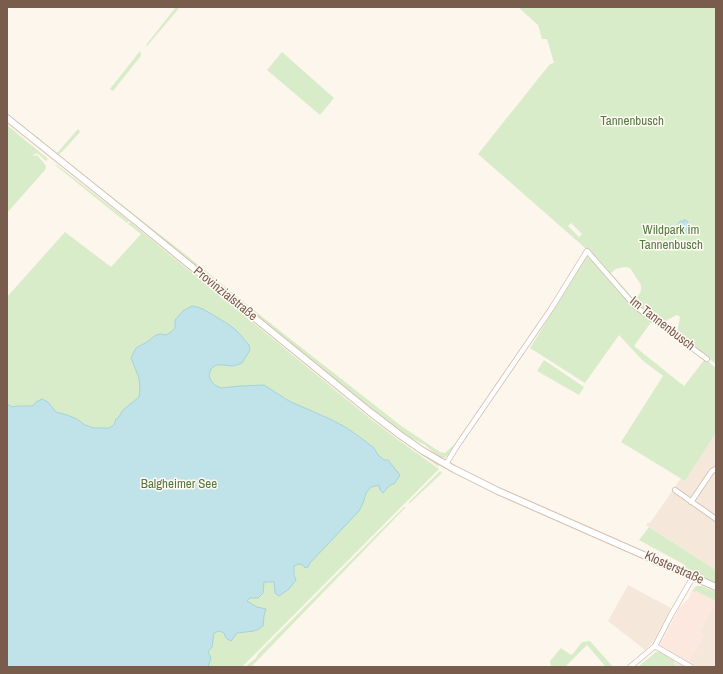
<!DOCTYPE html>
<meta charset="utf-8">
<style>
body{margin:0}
#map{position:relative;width:723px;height:674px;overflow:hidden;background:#fdf6ec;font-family:"Archivo Narrow",sans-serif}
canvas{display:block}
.frame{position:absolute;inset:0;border:8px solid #7a5c4d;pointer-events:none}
</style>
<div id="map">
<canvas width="723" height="674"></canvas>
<div class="frame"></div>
</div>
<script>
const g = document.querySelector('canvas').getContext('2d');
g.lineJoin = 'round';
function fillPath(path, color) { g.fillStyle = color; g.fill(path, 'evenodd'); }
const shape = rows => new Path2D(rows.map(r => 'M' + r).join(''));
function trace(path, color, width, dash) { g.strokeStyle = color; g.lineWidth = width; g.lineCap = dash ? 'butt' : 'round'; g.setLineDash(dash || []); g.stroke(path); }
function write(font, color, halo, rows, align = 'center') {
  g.font = font + ' "Archivo Narrow",sans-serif'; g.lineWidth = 3; g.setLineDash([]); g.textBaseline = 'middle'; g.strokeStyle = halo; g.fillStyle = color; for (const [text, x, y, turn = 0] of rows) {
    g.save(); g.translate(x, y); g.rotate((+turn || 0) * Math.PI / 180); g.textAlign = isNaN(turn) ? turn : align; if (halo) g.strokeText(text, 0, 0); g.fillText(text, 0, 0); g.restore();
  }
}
const residential = shape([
 [716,433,716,570,646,525,647,523,650,523,681,478,685,481],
 [628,585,671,608,653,642,645,650,608,621],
 [716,600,716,667,674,667,675,666,674,660,686,667,703,636,699,633]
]);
const commercial = shape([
 [695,590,716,601,699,633,704,636,689,663,660,647,660,645,679,608,689,598,692,591,694,592]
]);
const green = shape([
 [176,7,180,7,147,46,146,45],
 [518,7,716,7,716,364,636,304,584,247,478,154,550,64,554,63,547,39,542,39,538,25],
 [571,223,582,234,579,237,568,226],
 [624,267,630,268,641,285,641,291,638,296,632,297,611,273,616,269],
 [677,315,680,317,677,333,663,322],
 [140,51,141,55,140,57,113,91,110,89],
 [282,52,334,98,320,115,267,70],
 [7,125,48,159,46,161,37,153,33,155,34,156,37,155,43,162,46,166,45,170,7,213],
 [78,129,80,132,62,152,58,155,54,154,34,136,38,137,42,142,56,153,58,152],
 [62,158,181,251,265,319,400,425,440,452,445,453,456,443,504,372,506,373,457,443,447,456,444,458,442,458,438,456,425,445,409,437,389,424,63,161],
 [55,165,57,165,129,221,127,223],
 [133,221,424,454,438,463,439,467,398,438,368,414,132,222],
 [130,222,367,416,397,439,439,469,242,667,7,667,7,297,65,232,111,267,141,234,128,224],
 [587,256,590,257,652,321,634,346,684,386,705,359,716,368,716,433,685,481,621,442,663,376,642,360,619,335,585,383,530,348],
 [544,360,584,387,579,395,537,371],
 [440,471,442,473,409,504,409,502],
 [404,507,406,507,251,667,245,667,256,658,258,654],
 [649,527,716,570,716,583,686,570,685,565,639,540],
 [696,586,702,586,716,592,716,601,696,591,694,592,692,591],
 [590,641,613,667,606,667,587,645,565,667,551,667,550,661,561,648,568,653,572,655,582,642],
 [659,651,674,660,675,666,638,667,656,652]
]);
const water = shape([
 [684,220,686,220,688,222,689,229,688,232,685,234,682,233,678,226,679,222,681,221,684,222,684,220],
 [192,306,197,307,203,309,228,324,237,331,249,345,250,350,242,363,237,365,233,366,223,365,216,365,211,369,209,375,211,381,215,385,221,388,240,386,264,385,289,401,330,419,347,428,361,438,374,448,378,455,384,460,388,460,400,475,395,483,389,486,383,493,380,490,379,485,371,487,366,493,363,503,359,511,310,563,308,567,305,568,303,565,299,564,294,566,294,575,296,580,289,589,279,596,275,593,274,582,264,582,263,593,258,598,250,598,247,601,257,607,266,609,264,616,263,626,259,629,254,631,237,633,231,641,226,638,224,633,219,631,214,633,212,647,208,652,211,658,208,667,7,667,7,404,12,407,17,406,31,406,34,405,36,402,42,399,48,402,56,412,67,415,77,419,85,425,94,428,109,428,114,425,116,419,119,417,122,411,139,397,140,389,139,378,131,358,136,348,147,342,156,335,160,334,166,335,171,332,175,328,175,320,183,311,192,306]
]);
const street = shape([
 [446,464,457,446,551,309,587,251,635,306,707,359],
 [675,490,716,519],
 [691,502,712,471,716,469],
 [655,646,691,667],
 [630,667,655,646,671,615,693,577]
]);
const secondary = shape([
 [7,118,132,218,370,412,400,435,423,451,454,469,498,491,716,587]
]);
const parkNames = [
 ["Tannenbusch",632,122],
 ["Wildpark im",671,231],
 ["Tannenbusch",671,246],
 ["Balgheimer See",179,485]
];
const streetNames = [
 ["Provinzialstraße",225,294,39],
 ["Im Tannenbusch",662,324,38],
 ["Klosterstraße",674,568,24]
];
fillPath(residential, '#f5e8da');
fillPath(commercial, '#fde8e0');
fillPath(green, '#d8ecc9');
fillPath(water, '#bfe3e8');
trace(water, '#a5d3da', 1);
trace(street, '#d1beb0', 6);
trace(secondary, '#d6c0b0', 8);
trace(street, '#fff', 4.5);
trace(secondary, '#fff', 6);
write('13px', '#537a41', '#fffaf3', parkNames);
write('13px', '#7a5c4d', '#fffaf3', streetNames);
</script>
